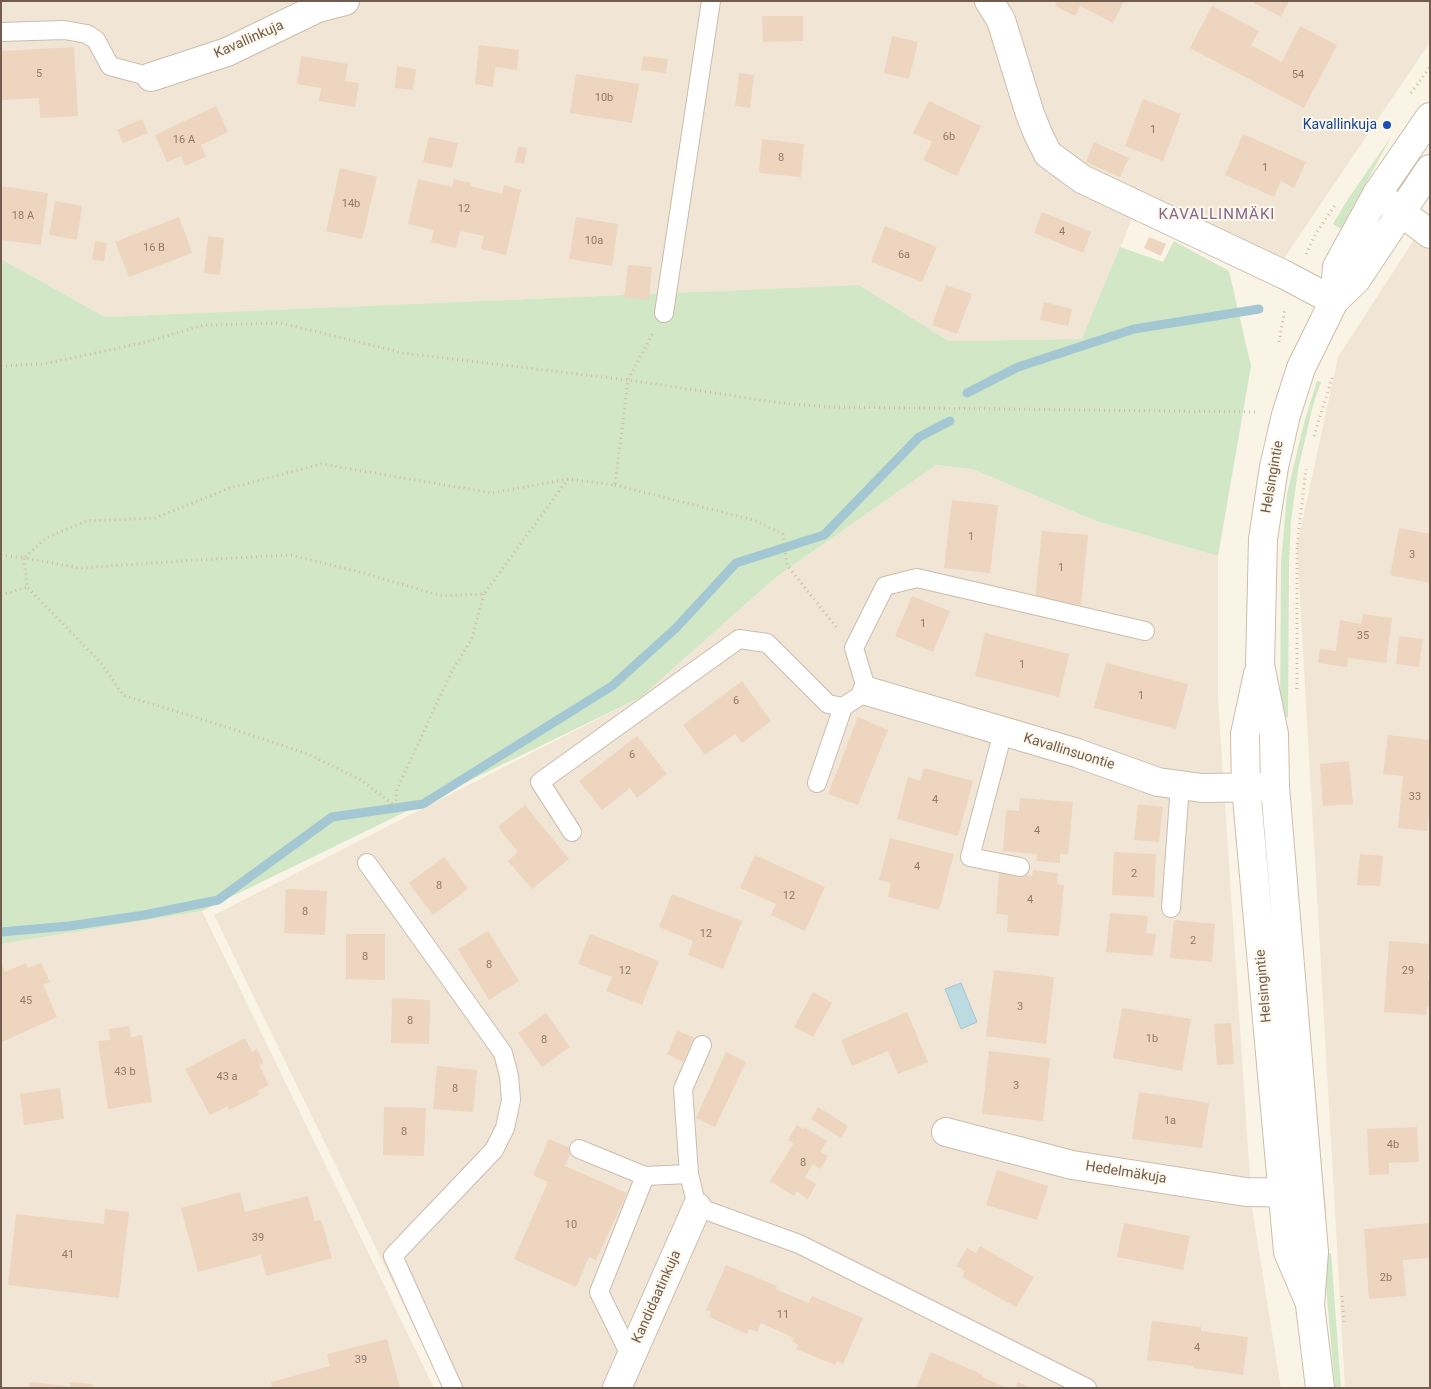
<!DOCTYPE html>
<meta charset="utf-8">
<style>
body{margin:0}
#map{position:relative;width:1431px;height:1389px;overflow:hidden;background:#faf4e6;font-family:Roboto,sans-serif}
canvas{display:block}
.frame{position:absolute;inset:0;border:2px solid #715c4d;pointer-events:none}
</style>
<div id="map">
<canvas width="1431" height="1389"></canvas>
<div class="frame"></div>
</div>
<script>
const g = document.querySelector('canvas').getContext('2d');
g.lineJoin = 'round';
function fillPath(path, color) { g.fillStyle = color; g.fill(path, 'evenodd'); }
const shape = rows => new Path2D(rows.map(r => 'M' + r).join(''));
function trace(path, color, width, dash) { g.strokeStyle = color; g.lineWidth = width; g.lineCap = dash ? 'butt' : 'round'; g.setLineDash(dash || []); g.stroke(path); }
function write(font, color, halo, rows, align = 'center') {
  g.font = font + ' Roboto,sans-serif'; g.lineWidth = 4; g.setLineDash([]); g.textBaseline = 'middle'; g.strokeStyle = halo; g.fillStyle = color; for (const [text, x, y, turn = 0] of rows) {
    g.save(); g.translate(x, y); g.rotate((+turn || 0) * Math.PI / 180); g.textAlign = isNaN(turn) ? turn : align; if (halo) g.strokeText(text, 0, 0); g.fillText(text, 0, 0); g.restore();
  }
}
const residential = shape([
 [1,1,1430,1,1430,42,1281,263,1143,192,1083,339,949,341,859,285,105,317,1,259],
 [1430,215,1430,1388,1345,1388,1297,546,1338,357],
 [936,465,972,469,1096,521,1218,556,1218,699,1252,1208,1281,1388,444,1388,214,915,641,697,775,578],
 [202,911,434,1388,1,1388,1,944]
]);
const green = shape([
 [1391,137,1341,229,1333,224,1348,199],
 [1174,241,1229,271,1251,366,1218,556,1096,521,972,469,936,465,775,578,641,697,202,911,1,944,1,259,105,317,859,285,949,341,1082,339,1120,247,1163,262],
 [1317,381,1321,382,1313,405,1298,470,1291,521,1289,563,1288,717,1280,717,1281,563,1287,494,1304,423],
 [1290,858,1295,860,1326,1213,1321,1213],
 [1323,1253,1331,1253,1341,1388,1335,1388]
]);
const water = shape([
 [961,983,977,1022,961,1029,945,989,961,983]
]);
const stream = shape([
 [967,393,1018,367,1134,329,1259,309],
 [1,932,69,926,144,915,218,900,332,817,423,804,612,686,676,628,736,563,824,535,919,437,950,421]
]);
const building = shape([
 [1057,1,1124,1,1113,23,1080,6,1075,16,1055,6],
 [1255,1,1289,1,1281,17,1254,3],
 [1212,6,1259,31,1251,45,1282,62,1300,26,1337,45,1304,108,1190,48],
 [762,16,803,16,803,41,763,42],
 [892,36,918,42,909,79,884,73],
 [479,45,519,50,517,70,495,67,493,87,475,84],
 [74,47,78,116,40,118,39,98,1,100,1,51],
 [301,56,348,64,345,81,359,83,355,107,319,101,321,88,297,84],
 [643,56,668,59,666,73,641,70],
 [397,66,416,69,413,90,395,88],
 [739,73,754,75,750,108,735,106],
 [576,74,639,84,632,123,570,113],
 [1143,99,1181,114,1163,161,1125,146],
 [929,101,981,126,957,176,923,160,932,142,913,133],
 [216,106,228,132,201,145,206,157,185,166,181,156,167,162,155,135],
 [142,119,148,133,123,143,117,130],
 [1243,134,1306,162,1294,188,1281,181,1274,197,1225,175],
 [429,137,458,143,452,168,423,162],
 [762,139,804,144,801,177,759,173],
 [1094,142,1129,158,1120,177,1086,162],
 [518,147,527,148,524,164,515,162],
 [340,168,377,177,362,239,326,231],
 [418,179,452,187,454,179,471,183,470,186,502,194,504,185,521,190,506,255,481,249,484,236,460,231,456,248,431,242,434,230,408,224],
 [1,186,48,193,41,245,1,240],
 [55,201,82,206,77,240,49,235],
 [1042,212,1091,232,1083,253,1034,233],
 [179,217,192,253,129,277,115,242],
 [576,217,618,224,612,266,569,259],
 [885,226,937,247,922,282,871,262],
 [208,236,224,238,220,275,204,273],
 [1149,237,1166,244,1161,256,1144,248],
 [95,241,107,243,104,261,92,260],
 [628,265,652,267,649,300,624,298],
 [946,285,972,294,957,334,932,325],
 [1044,302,1072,309,1068,326,1040,320],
 [952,500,998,505,990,573,944,568],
 [1399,528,1430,534,1430,583,1390,575],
 [1042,531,1088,535,1081,605,1035,600],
 [912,596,950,611,933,652,895,636],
 [1363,614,1392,618,1386,663,1348,658,1347,667,1318,663,1320,649,1336,651,1340,620,1361,624],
 [985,633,1069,654,1059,697,975,676],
 [1399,636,1423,639,1419,667,1396,664],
 [1106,663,1188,684,1176,729,1094,708],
 [742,681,771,721,742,743,735,734,705,755,683,725],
 [858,717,888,730,858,805,828,794],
 [1388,735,1430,740,1430,819,1428,818,1427,831,1398,828,1403,776,1383,774],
 [637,736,667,774,637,798,630,788,602,810,579,781],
 [1349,761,1353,804,1323,806,1320,764],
 [924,768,973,781,958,836,897,819,908,777,920,781],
 [1020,798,1073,802,1068,854,1060,854,1060,863,1036,861,1037,854,1003,851,1006,810,1019,811],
 [1138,804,1163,807,1159,842,1134,840],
 [525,805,569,859,532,889,508,861,518,852,498,827],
 [890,838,954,854,939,910,888,897,891,883,879,880],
 [1114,852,1156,854,1154,897,1112,895],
 [1360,854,1383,856,1380,886,1357,885],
 [755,855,825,887,805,931,771,915,776,904,740,888],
 [444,857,468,889,433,915,409,883],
 [1033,870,1058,873,1057,884,1064,885,1059,936,1007,932,1008,915,996,914,999,873,1032,876],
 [286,889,327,891,325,935,284,933],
 [672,894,742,921,723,969,688,955,693,941,659,927],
 [1110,913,1148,916,1146,933,1156,934,1153,956,1106,952],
 [1174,920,1215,924,1212,962,1170,958],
 [488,931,519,981,489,1000,458,949],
 [346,934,385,934,385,980,346,979],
 [590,934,659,961,642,1005,606,991,612,977,578,964],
 [1389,941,1430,944,1428,980,1430,980,1430,1007,1427,1007,1426,1015,1384,1012],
 [1,963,5,972,26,963,28,968,41,963,50,982,43,985,57,1017,2,1042],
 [994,970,1054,977,1046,1044,986,1036],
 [813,992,832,1003,813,1037,794,1027],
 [392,998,430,1000,429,1044,391,1043],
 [1122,1008,1191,1019,1182,1071,1113,1058],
 [907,1012,928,1062,898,1074,888,1051,852,1066,841,1040],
 [546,1013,570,1047,542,1067,518,1033],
 [1231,1023,1234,1064,1217,1065,1214,1024],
 [129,1026,131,1037,142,1035,152,1102,108,1109,98,1041,110,1040,109,1029],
 [677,1031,694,1037,683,1062,667,1054],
 [245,1038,252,1052,257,1049,264,1063,259,1065,269,1085,257,1091,259,1095,229,1110,228,1106,210,1115,185,1069],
 [989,1051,1050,1058,1043,1121,982,1114],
 [726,1052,746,1062,715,1127,696,1118],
 [437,1066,477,1070,473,1112,433,1109],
 [60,1088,64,1119,24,1125,20,1094],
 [1139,1092,1209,1103,1202,1148,1132,1139],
 [384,1107,426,1108,424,1156,383,1155],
 [818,1107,848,1126,841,1138,811,1119],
 [797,1125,803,1129,804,1127,827,1141,820,1152,828,1156,820,1169,813,1164,805,1177,816,1184,808,1199,796,1191,794,1196,770,1181,794,1143,788,1140],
 [1417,1127,1419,1162,1389,1163,1389,1174,1369,1175,1367,1129],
 [549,1139,572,1149,565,1166,627,1193,596,1260,589,1257,576,1287,514,1259,548,1182,533,1175],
 [997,1170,1048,1186,1037,1220,986,1205],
 [240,1192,245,1212,308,1196,315,1221,321,1220,332,1258,266,1276,261,1255,198,1272,181,1208],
 [105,1209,129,1212,119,1298,8,1285,16,1214,104,1224],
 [1124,1223,1190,1236,1183,1270,1117,1257],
 [1430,1223,1430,1258,1403,1260,1406,1296,1369,1299,1364,1229],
 [980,1246,1034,1277,1016,1307,962,1277,965,1271,956,1266,967,1248,976,1253],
 [726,1265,777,1286,775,1289,809,1303,812,1296,863,1318,843,1364,837,1361,835,1365,796,1349,798,1344,792,1342,794,1338,761,1323,757,1332,749,1329,747,1334,709,1317,711,1312,706,1310],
 [1152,1321,1201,1327,1201,1331,1248,1337,1243,1375,1194,1368,1194,1366,1147,1360],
 [387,1339,400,1388,272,1388,271,1382,330,1366,327,1354],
 [931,1352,983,1375,982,1377,1007,1388,916,1388],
 [30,1382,67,1386,67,1388,29,1388],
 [70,1382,93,1384,93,1388,70,1388],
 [1018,1382,1032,1388,1016,1388]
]);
const path = shape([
 [1411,93,1430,67],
 [1306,254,1316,233,1336,204],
 [1279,342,1285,309],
 [1,366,44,364,142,343,204,325,281,323,403,353,628,380,781,403,829,407,1256,412],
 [1314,436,1333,375],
 [615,485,754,520,783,534,787,565,837,628],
 [1,555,24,558,46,538,86,521,155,518,230,488,321,464,492,493,568,479,615,485,628,380,653,333],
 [484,594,472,638,451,673,397,789,395,806,361,780,308,754,233,729,123,695,102,664,27,587,24,558,80,568,196,560,290,555,356,571,442,596,484,594,568,479],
 [1,595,27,587],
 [1297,689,1297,546,1306,469],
 [1342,1296,1344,1322]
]);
const lane = shape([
 [1,32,64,30,87,34,96,40,110,66,151,77],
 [664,313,711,1],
 [1003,732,970,857,1020,867],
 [817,783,843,707],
 [572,832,540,782,739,639,767,643,828,704,843,707,867,691,854,648,885,586,917,578,1145,631],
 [367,863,503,1053,509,1076,511,1100,505,1128,494,1150,393,1256,453,1388],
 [1171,908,1180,785],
 [702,1045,683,1089,689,1174,697,1207,799,1244,1087,1388],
 [579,1149,645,1176,689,1174],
 [631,1357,599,1292,645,1176]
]);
const street = shape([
 [989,1,1001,20,1030,114,1038,134,1048,154,1082,179,1285,275,1334,301],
 [151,77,227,52,318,8,345,1],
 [1377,194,1430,234],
 [867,691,1077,753,1158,782,1202,788,1275,787],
 [946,1132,1072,1165,1246,1192,1306,1193],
 [617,1388,697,1207]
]);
const secondary = shape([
 [1334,301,1337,267,1377,194,1430,117],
 [1258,674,1245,734,1246,787,1288,1252,1308,1299],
 [1320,1388,1310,1305,1314,1252,1275,787,1274,734,1260,665,1263,539,1274,467,1286,415,1301,368,1334,301,1356,280,1430,169]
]);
const markers = [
 [1387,125,5,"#1a4fb4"]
];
const numberNames = [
 ["5",39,74],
 ["54",1298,75],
 ["10b",604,98],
 ["1",1153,130],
 ["6b",949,137],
 ["16 A",184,140],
 ["8",781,158],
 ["1",1265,168],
 ["14b",351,204],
 ["12",464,209],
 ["18 A",23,216],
 ["4",1062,232],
 ["10a",594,241],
 ["16 B",154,248],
 ["6a",904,255],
 ["1",971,537],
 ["3",1412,555],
 ["1",1061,568],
 ["1",923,624],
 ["35",1363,636],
 ["1",1022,665],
 ["1",1141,696],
 ["6",736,701],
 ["6",632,755],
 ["33",1415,797],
 ["4",935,800],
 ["4",1037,831],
 ["4",917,867],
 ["2",1134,874],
 ["8",439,886],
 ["12",789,896],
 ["4",1030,900],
 ["8",305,912],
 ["12",706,934],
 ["2",1193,941],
 ["8",365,957],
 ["8",489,965],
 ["12",625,971],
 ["29",1408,971],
 ["45",26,1001],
 ["3",1020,1007],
 ["8",410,1021],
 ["1b",1152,1039],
 ["8",544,1040],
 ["43 b",125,1072],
 ["43 a",227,1077],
 ["3",1016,1086],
 ["8",455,1089],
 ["1a",1170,1121],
 ["8",404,1132],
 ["4b",1393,1145],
 ["8",803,1163],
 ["10",571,1225],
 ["39",258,1238],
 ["41",68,1255],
 ["2b",1386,1278],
 ["11",783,1315],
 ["4",1197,1348],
 ["39",361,1360]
];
const streetNames = [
 ["Kavallinkuja",249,40,-24],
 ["Helsingintie",1273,477,-80],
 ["Kavallinsuontie",1069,752,17],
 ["Helsingintie",1264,986,-95],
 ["Hedelmäkuja",1126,1173,9],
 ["Kandidaatinkuja",657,1297,-66]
];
const transitNames = [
 ["Kavallinkuja",1377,125]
];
const neighbourhoodNames = [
 ["KAVALLINMÄKI",1217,215]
];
fillPath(residential, '#f1e6d5');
fillPath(green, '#d1e7c5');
fillPath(water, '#bcdae2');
trace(water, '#a3c8d3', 1);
trace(stream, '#a3c8d3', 9);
fillPath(building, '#edd5c0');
trace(lane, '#cbbcad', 20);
trace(street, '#cbbcad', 30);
trace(secondary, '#cdbdab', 30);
trace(path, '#d2b9a3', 3, [1, 4]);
trace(lane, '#fff', 18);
trace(street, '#fff', 28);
trace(secondary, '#fff', 28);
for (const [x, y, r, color] of markers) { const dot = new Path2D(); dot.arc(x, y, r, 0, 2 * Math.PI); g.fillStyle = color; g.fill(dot); trace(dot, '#fdf8ec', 2); }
write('11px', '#907a6a', null, numberNames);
write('14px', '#715c4d', '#fdf8ec', streetNames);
write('14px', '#164399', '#fdf8ec', transitNames, 'right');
g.letterSpacing = '1px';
write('15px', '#83658d', '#fdf8ec', neighbourhoodNames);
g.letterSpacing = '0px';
</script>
